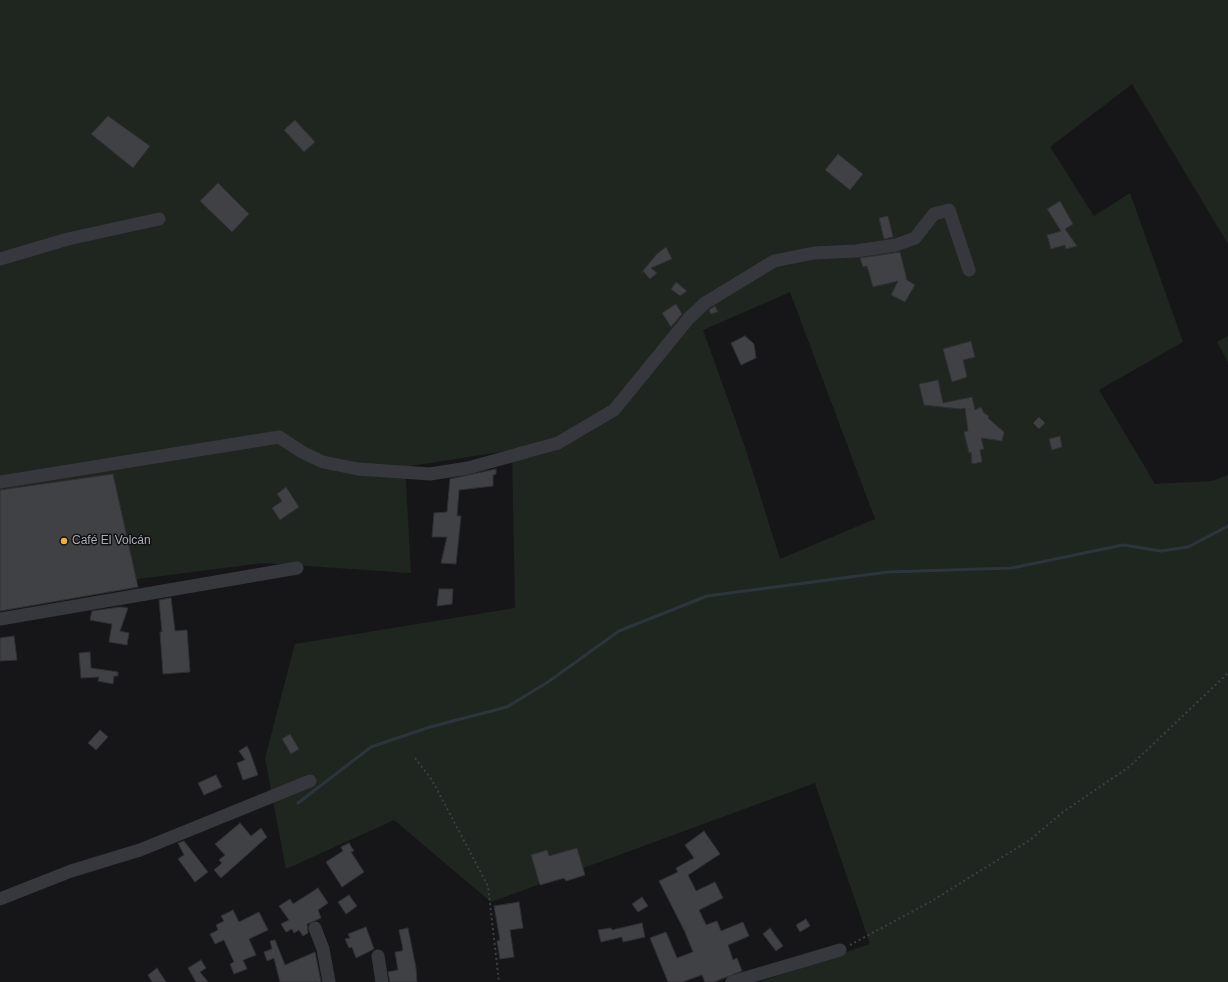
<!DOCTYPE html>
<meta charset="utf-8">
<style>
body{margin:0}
canvas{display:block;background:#161618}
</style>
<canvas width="1228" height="982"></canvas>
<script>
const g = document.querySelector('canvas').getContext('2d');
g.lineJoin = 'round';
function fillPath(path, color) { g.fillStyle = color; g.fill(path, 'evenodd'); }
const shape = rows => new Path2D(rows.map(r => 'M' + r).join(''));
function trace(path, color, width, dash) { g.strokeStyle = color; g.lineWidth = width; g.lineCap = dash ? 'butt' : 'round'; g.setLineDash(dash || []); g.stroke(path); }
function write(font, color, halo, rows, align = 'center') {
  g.font = font + ' Helvetica,sans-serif'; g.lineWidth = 3; g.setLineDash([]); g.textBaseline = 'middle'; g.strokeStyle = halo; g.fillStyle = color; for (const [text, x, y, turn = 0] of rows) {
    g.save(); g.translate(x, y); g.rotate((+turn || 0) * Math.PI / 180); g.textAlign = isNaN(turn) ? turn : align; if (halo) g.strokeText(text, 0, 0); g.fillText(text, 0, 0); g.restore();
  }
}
const green = shape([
 [0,0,1228,0,1228,244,1132,84,1050,147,1094,216,1130,193,1183,342,1099,390,1155,484,1212,481,1228,475,1228,982,759,982,870,944,815,783,491,902,394,820,286,869,265,758,295,644,515,608,512,450,405,467,411,573,263,563,83,586,0,550],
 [790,292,875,519,780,559,745,447,703,330],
 [1228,336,1228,362,1217,342]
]);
const stream = shape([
 [298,803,371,747,430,727,507,707,548,682,619,631,707,596,888,572,1012,568,1123,545,1161,551,1188,547,1228,526]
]);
const building = shape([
 [108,116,150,146,133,168,91,134,108,116],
 [295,120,315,142,304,152,284,130,295,120],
 [838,154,863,174,850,190,825,170,838,154],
 [218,183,249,214,232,232,200,201,218,183],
 [1060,201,1073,224,1065,229,1077,246,1066,249,1065,245,1051,249,1047,235,1061,231,1047,209,1060,201],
 [888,216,893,237,884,239,879,218,888,216],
 [666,247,672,259,651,268,657,273,650,279,643,271,641,273,657,254,666,247],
 [900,252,907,280,915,285,905,302,891,295,898,281,873,287,867,266,863,267,860,258,900,252],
 [676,282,687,291,680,296,671,289,676,282],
 [676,304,682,314,671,327,662,313,676,304],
 [715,306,718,312,711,314,709,310,715,306],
 [745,336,754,344,756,358,741,365,731,343,745,336],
 [971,341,975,357,963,360,967,377,952,382,943,349,971,341],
 [938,380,943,403,972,397,975,410,981,407,984,413,989,416,988,418,1004,432,1002,441,981,438,984,449,980,450,982,462,972,464,971,452,969,453,964,432,968,431,965,408,960,409,924,405,919,384,938,380],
 [1039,417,1045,423,1039,429,1033,423,1039,417],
 [1060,436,1062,447,1052,450,1049,439,1060,436],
 [496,469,496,474,493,475,493,486,459,490,457,516,461,516,456,564,441,563,447,537,432,537,434,513,447,512,450,479,496,469],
 [113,474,138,587,0,611,0,490,113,474],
 [286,487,299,507,280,520,272,508,282,501,277,494,286,487],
 [439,589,453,589,452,604,437,606,439,589],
 [171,598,175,631,187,630,190,672,163,674,160,632,162,632,159,600,171,598],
 [120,607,128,608,120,631,129,633,127,645,109,642,112,624,90,620,92,611,120,607],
 [14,636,17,660,0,661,0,638,14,636],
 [90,652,91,668,118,672,118,676,114,676,113,684,98,681,99,677,81,678,79,653,90,652],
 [100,730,108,737,96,750,88,743,100,730],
 [290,734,299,749,291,754,282,739,290,734],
 [247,746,250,752,258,775,243,780,237,763,245,760,239,751,247,746],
 [216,775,222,787,204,795,198,783,216,775],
 [240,823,251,836,261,828,267,837,221,878,214,870,222,863,219,860,225,855,215,844,240,823],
 [704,831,720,854,688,875,696,891,715,882,723,898,699,910,706,925,717,921,721,931,743,922,749,936,728,945,733,960,737,958,742,971,714,982,705,982,702,975,682,982,668,982,650,938,666,932,677,958,693,952,685,932,659,881,678,872,676,868,694,858,685,845,704,831],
 [184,841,208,872,195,882,178,859,184,855,178,843,184,841],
 [349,843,354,851,351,852,364,872,342,887,326,862,343,851,341,847,349,843],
 [577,848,585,875,566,881,564,878,540,885,531,855,547,850,549,856,577,848],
 [318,888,328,903,318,910,321,918,307,924,308,933,303,936,299,930,294,933,292,929,286,932,281,924,289,920,279,906,290,899,293,904,318,888],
 [349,895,357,906,346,914,338,902,349,895],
 [642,897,648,906,638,912,632,904,642,897],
 [519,902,523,928,510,930,514,957,500,959,497,941,500,940,494,906,519,902],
 [233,910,239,922,259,912,268,930,249,939,256,955,243,960,247,969,234,974,230,964,234,962,224,940,215,944,210,934,218,930,216,925,224,921,221,916,233,910],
 [806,919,810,926,800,932,796,925,806,919],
 [642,923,645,937,623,942,622,937,601,942,598,930,611,928,612,930,642,923],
 [366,927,374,949,356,958,352,947,349,948,345,939,350,938,348,934,366,927],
 [408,928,416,968,417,982,390,982,388,972,398,970,395,952,402,951,403,949,399,930,408,928],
 [770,928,783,946,776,951,763,934,770,928],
 [275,940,285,965,315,952,321,982,280,982,274,958,267,961,264,952,272,949,270,941,275,940],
 [201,960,206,968,200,972,208,982,196,982,188,968,201,960],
 [157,968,166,982,152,982,148,975,157,968]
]);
const path = shape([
 [415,758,432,780,488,886,499,982],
 [850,945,930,902,1030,840,1063,812,1129,767,1228,673]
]);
const minor = shape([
 [0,259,68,239,159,219],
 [0,482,279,437,302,452,323,462,358,469,430,474,468,468,558,443,614,410,689,318,705,303,774,261,814,253,856,251,896,245,915,238,934,214,949,210,969,270],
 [0,619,297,568],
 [0,899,71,871,140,850,310,781],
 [315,928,323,949,329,982],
 [378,956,382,982],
 [732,982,840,950]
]);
const markers = [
 [64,541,4,"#f2b134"]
];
const poiNames = [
 ["Café El Volcán",72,541]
];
fillPath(green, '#1e261f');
trace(stream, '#2c353c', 3);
fillPath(building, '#404145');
trace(building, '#303034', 1);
trace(path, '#3d3f44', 2, [2, 3]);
trace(minor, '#37383d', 13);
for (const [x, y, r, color] of markers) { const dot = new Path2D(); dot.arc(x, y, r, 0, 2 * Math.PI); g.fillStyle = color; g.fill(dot); trace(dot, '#111113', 1.5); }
write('12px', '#a8adb8', '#111113', poiNames, 'left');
</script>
